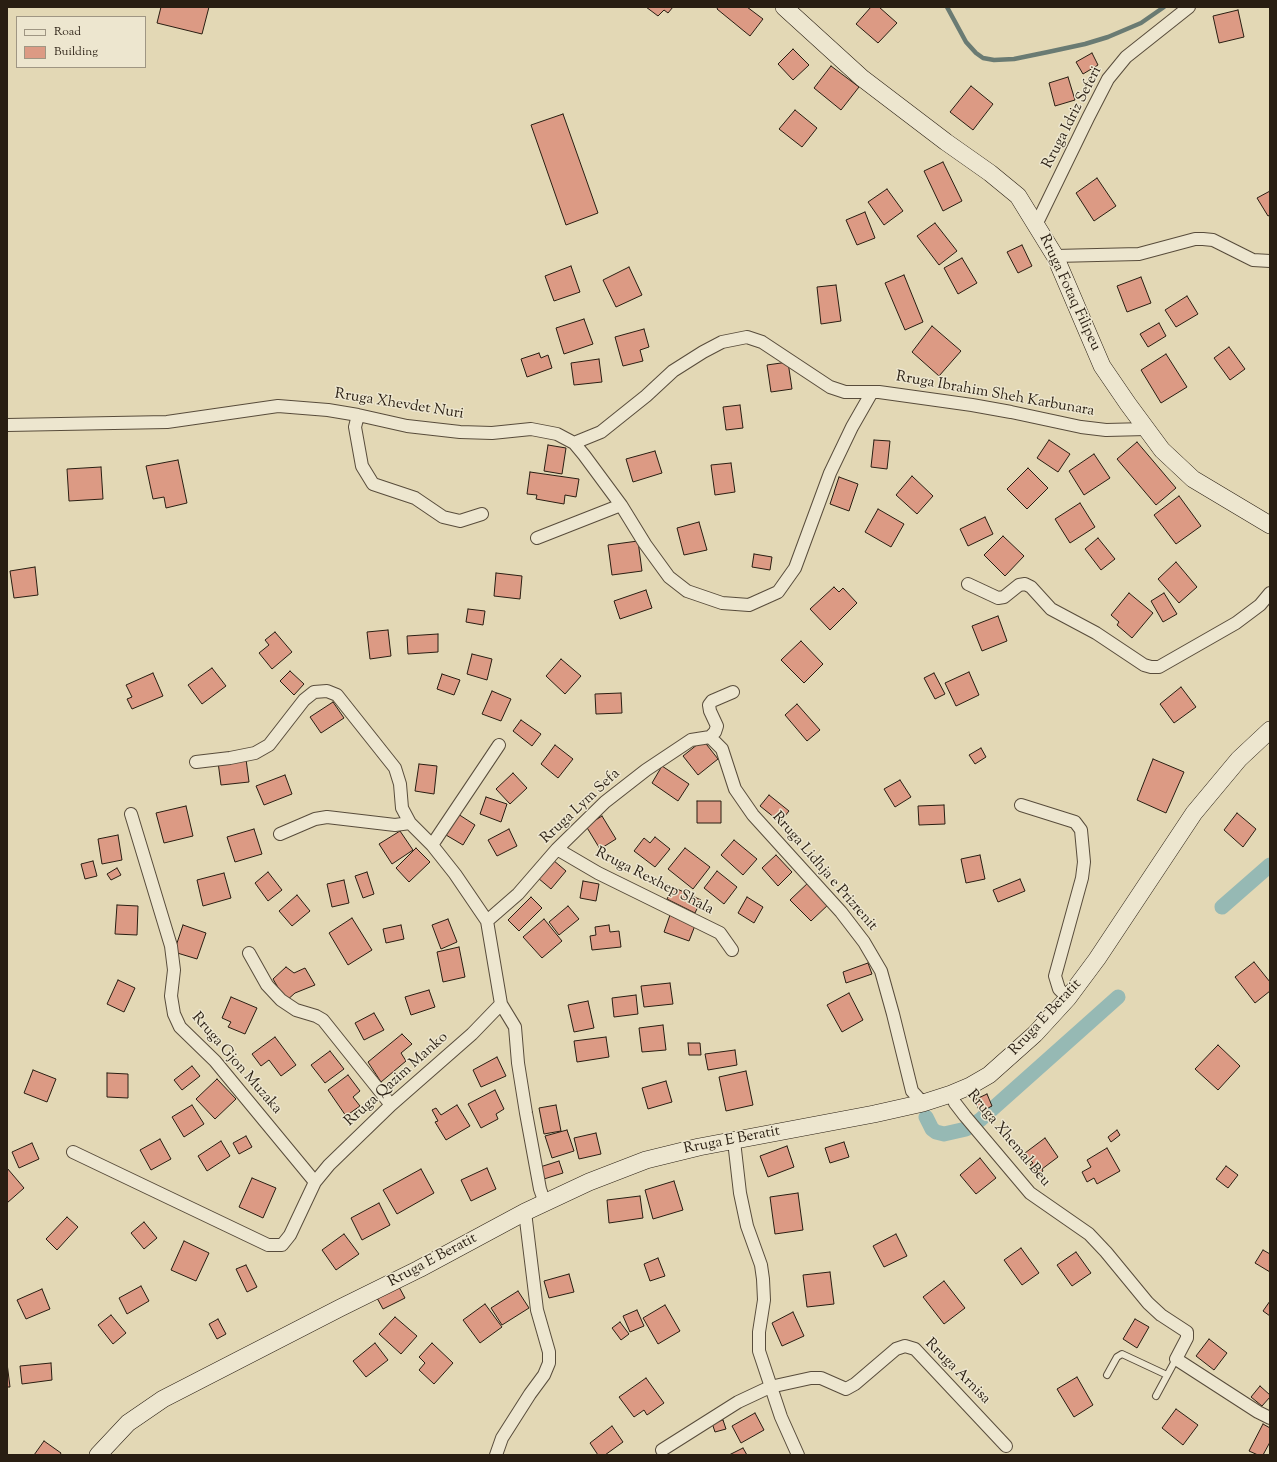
<!DOCTYPE html>
<style>
body{margin:0}
#map{position:relative;width:1277px;height:1462px;overflow:hidden;background:#e3d8b5;font-family:"Sorts Mill Goudy",serif}
canvas{display:block}
.frame{position:absolute;inset:0;border:8px solid #291e12;pointer-events:none}
.legend{position:absolute;left:16px;top:16px;width:130px;height:52px;box-sizing:border-box;background:#ede6cf;border:1px solid #9f9683;margin:0;padding:5px 7px;list-style:none;font-size:12px;color:#291e12}
.legend li{display:flex;align-items:center;gap:8px;height:20px}
.legend b{width:20px;border:1px solid #9f9683}
</style>
<div id="map">
<canvas width="1277" height="1462"></canvas>
<div class="frame"></div>
<ul class="legend">
<li><b style="height:5px;background:#ede6cf"></b>Road</li>
<li><b style="height:11px;background:#dc9a84"></b>Building</li>
</ul>
</div>
<script>
const g = document.querySelector('canvas').getContext('2d');
g.lineJoin = 'round';
const shape = rows => new Path2D(rows.map(r => 'M' + r).join(''));
function trace(path, color, width, dash) { g.strokeStyle = color; g.lineWidth = width; g.lineCap = dash ? 'butt' : 'round'; g.setLineDash(dash || []); g.stroke(path); }
function fillPath(path, color) { g.fillStyle = color; g.fill(path, 'evenodd'); }
function write(font, color, halo, rows, align = 'center') {
  g.font = font + ' "Sorts Mill Goudy",serif'; g.lineWidth = 3; g.setLineDash([]); g.textBaseline = 'middle'; g.strokeStyle = halo; g.fillStyle = color; for (const [text, x, y, turn = 0] of rows) {
    g.save(); g.translate(x, y); g.rotate((+turn || 0) * Math.PI / 180); g.textAlign = isNaN(turn) ? turn : align; if (halo) g.strokeText(text, 0, 0); g.fillText(text, 0, 0); g.restore();
  }
}
const stream = shape([
 [947,7,966,42,976,53,983,58,994,60,1014,59,1048,52,1085,44,1108,37,1141,23,1164,7]
]);
const canal = shape([
 [1222,907,1270,865],
 [926,1117,932,1129,936,1132,944,1134,966,1129,980,1120,1118,997]
]);
const building = shape([
 [161,7,209,7,202,34,157,23,161,7],
 [646,7,673,7,668,13,664,10,658,16,646,7],
 [718,7,747,7,763,19,750,36,717,9,718,7],
 [871,7,879,7,897,23,878,43,856,24,871,7],
 [1238,10,1244,37,1219,43,1213,16,1238,10],
 [793,49,809,65,793,80,778,64,793,49],
 [1092,53,1098,65,1083,74,1076,62,1092,53],
 [831,66,859,87,841,110,814,88,831,66],
 [1068,77,1075,100,1055,106,1049,83,1068,77],
 [971,86,993,104,973,130,950,112,971,86],
 [795,110,817,128,802,147,779,129,795,110],
 [563,114,598,213,566,225,531,125,563,114],
 [943,162,962,201,943,211,924,171,943,162],
 [1097,178,1116,206,1094,221,1076,193,1097,178],
 [887,189,903,211,884,225,868,202,887,189],
 [1270,191,1270,215,1268,216,1257,198,1270,191],
 [865,212,875,238,857,245,846,220,865,212],
 [935,223,957,251,939,265,917,236,935,223],
 [1022,245,1032,266,1018,273,1007,252,1022,245],
 [962,258,977,283,958,294,944,268,962,258],
 [571,266,580,292,554,301,545,276,571,266],
 [629,267,642,295,616,307,603,280,629,267],
 [904,275,923,322,905,330,885,283,904,275],
 [1141,277,1151,303,1127,312,1117,286,1141,277],
 [836,285,841,321,821,324,817,287,836,285],
 [1187,296,1198,314,1176,327,1165,310,1187,296],
 [584,319,593,344,564,354,556,328,584,319],
 [1159,323,1166,336,1148,347,1140,334,1159,323],
 [932,326,961,351,939,376,912,352,932,326],
 [644,329,649,347,640,350,643,361,623,366,615,337,644,329],
 [1229,347,1245,369,1230,380,1214,358,1229,347],
 [539,353,541,358,548,355,552,368,527,377,521,359,539,353],
 [1166,354,1187,387,1161,403,1141,370,1166,354],
 [599,359,602,382,574,385,571,363,599,359],
 [788,362,792,389,771,392,767,365,788,362],
 [740,405,743,428,726,430,723,407,740,405],
 [874,440,890,441,887,469,871,467,874,440],
 [1049,440,1070,454,1058,472,1037,458,1049,440],
 [1137,442,1176,488,1156,505,1117,459,1137,442],
 [548,445,566,448,562,474,544,471,548,445],
 [655,451,662,473,633,482,626,459,655,451],
 [1094,454,1110,478,1084,495,1069,471,1094,454],
 [178,460,187,503,166,508,164,497,153,499,146,466,178,460],
 [731,463,735,492,715,495,711,465,731,463],
 [101,467,103,499,69,501,67,469,101,467],
 [1028,468,1048,488,1027,509,1007,489,1028,468],
 [530,472,579,479,576,497,565,495,564,504,536,499,537,495,527,494,530,472],
 [912,476,933,496,917,514,896,495,912,476],
 [839,477,858,484,849,511,830,504,839,477],
 [1179,496,1201,526,1176,544,1154,515,1179,496],
 [1080,503,1095,527,1070,543,1055,519,1080,503],
 [878,509,904,524,891,547,865,532,878,509],
 [985,517,993,534,968,546,960,529,985,517],
 [699,522,707,550,684,555,677,528,699,522],
 [1003,536,1024,556,1005,576,984,555,1003,536],
 [1098,538,1115,559,1101,570,1085,549,1098,538],
 [638,541,642,571,612,575,608,545,638,541],
 [754,554,772,557,770,570,752,567,754,554],
 [1176,562,1197,587,1179,603,1158,579,1176,562],
 [35,567,38,595,14,598,10,571,35,567],
 [496,573,522,576,520,599,494,596,496,573],
 [834,587,839,592,843,588,857,603,830,630,810,609,834,587],
 [646,590,652,608,620,619,614,601,646,590],
 [1129,593,1153,613,1132,638,1117,625,1119,622,1111,615,1129,593],
 [1164,593,1177,614,1163,622,1151,601,1164,593],
 [468,609,485,611,483,625,466,622,468,609],
 [998,616,1007,641,982,651,972,626,998,616],
 [388,630,391,656,370,659,367,632,388,630],
 [275,632,292,652,272,669,259,653,269,645,265,640,275,632],
 [438,634,438,652,408,654,407,636,438,634],
 [801,641,823,664,804,683,781,660,801,641],
 [472,654,492,659,487,680,467,674,472,654],
 [561,659,581,676,565,694,546,676,561,659],
 [212,668,226,686,202,704,188,685,212,668],
 [290,671,304,684,294,695,280,681,290,671],
 [969,672,979,695,956,706,945,683,969,672],
 [153,673,163,696,132,709,127,699,132,697,126,685,153,673],
 [934,673,945,694,935,699,924,678,934,673],
 [442,674,460,680,454,695,437,689,442,674],
 [1181,687,1196,707,1174,723,1160,704,1181,687],
 [492,691,511,699,501,721,482,714,492,691],
 [621,693,622,713,596,714,595,694,621,693],
 [333,702,344,718,321,733,310,717,333,702],
 [797,704,820,730,807,741,785,715,797,704],
 [521,720,541,734,532,746,513,731,521,720],
 [703,740,718,759,698,775,683,756,703,740],
 [555,745,573,759,558,778,541,764,555,745],
 [981,748,986,757,975,764,969,755,981,748],
 [246,759,249,782,221,785,218,762,246,759],
 [1153,759,1184,772,1166,813,1137,800,1153,759],
 [419,764,437,766,434,794,415,791,419,764],
 [662,766,689,784,678,801,652,783,662,766],
 [513,773,527,788,510,804,496,789,513,773],
 [285,775,292,794,264,805,256,786,285,775],
 [900,780,911,797,895,807,884,789,900,780],
 [769,795,789,811,780,822,760,806,769,795],
 [486,797,507,804,501,822,480,814,486,797],
 [697,801,721,801,721,823,697,823,697,801],
 [944,805,945,824,919,825,918,806,944,805],
 [186,806,193,836,164,843,156,813,186,806],
 [1237,813,1256,829,1243,847,1224,830,1237,813],
 [458,814,475,825,463,845,446,835,458,814],
 [602,816,616,839,600,849,586,826,602,816],
 [254,829,262,854,235,862,227,837,254,829],
 [509,829,517,846,497,856,488,840,509,829],
 [400,831,413,850,392,864,379,844,400,831],
 [118,835,122,860,102,864,98,839,118,835],
 [655,837,670,849,655,867,634,851,644,838,650,843,655,837],
 [734,840,757,859,743,875,721,855,734,840],
 [416,848,430,862,409,882,396,868,416,848],
 [685,848,710,867,693,889,668,869,685,848],
 [776,855,792,872,778,886,762,868,776,855],
 [980,855,985,879,966,883,961,859,980,855],
 [553,860,566,871,551,889,538,878,553,860],
 [93,861,97,876,85,879,81,864,93,861],
 [117,868,121,875,111,880,107,874,117,868],
 [717,871,737,887,724,904,704,888,717,871],
 [268,872,282,890,268,901,255,883,268,872],
 [367,872,374,894,363,898,355,876,367,872],
 [224,873,231,898,203,906,197,880,224,873],
 [1020,879,1025,891,998,902,993,890,1020,879],
 [344,880,349,903,332,907,327,884,344,880],
 [583,881,599,884,596,901,580,898,583,881],
 [810,881,830,903,811,921,790,900,810,881],
 [673,887,701,900,695,913,667,899,673,887],
 [297,895,310,911,292,926,279,911,297,895],
 [531,897,542,908,519,931,508,920,531,897],
 [747,897,763,907,754,923,738,913,747,897],
 [117,905,138,906,137,935,115,934,117,905],
 [568,906,579,919,559,935,549,922,568,906],
 [670,915,696,923,689,941,664,932,670,915],
 [352,918,372,950,348,965,329,933,352,918],
 [448,919,457,942,441,949,432,925,448,919],
 [544,919,562,941,542,958,523,937,544,919],
 [183,925,206,933,197,959,174,952,183,925],
 [401,925,404,939,386,943,383,929,401,925],
 [609,925,610,932,619,931,621,947,592,950,590,936,596,935,595,927,609,925],
 [459,947,465,977,443,982,437,952,459,947],
 [1254,962,1270,982,1270,991,1255,1003,1235,977,1254,962],
 [868,963,872,974,846,983,843,972,868,963],
 [286,967,294,973,305,968,315,985,295,993,286,1001,273,979,286,967],
 [118,980,135,988,124,1012,107,1004,118,980],
 [670,983,673,1004,644,1007,641,986,670,983],
 [429,990,435,1007,411,1015,405,997,429,990],
 [849,993,863,1020,842,1032,827,1005,849,993],
 [636,995,638,1014,614,1017,612,998,636,995],
 [231,997,257,1008,245,1034,228,1027,231,1022,222,1018,231,997],
 [588,1001,594,1028,574,1032,568,1005,588,1001],
 [374,1013,384,1030,364,1040,355,1023,374,1013],
 [663,1025,666,1050,642,1052,639,1028,663,1025],
 [402,1034,412,1044,401,1053,406,1061,381,1082,368,1062,402,1034],
 [275,1037,296,1065,281,1076,269,1060,261,1066,252,1054,275,1037],
 [606,1037,609,1057,577,1062,574,1041,606,1037],
 [688,1043,700,1043,701,1055,689,1055,688,1043],
 [1218,1045,1240,1066,1218,1090,1195,1069,1218,1045],
 [735,1050,737,1065,708,1070,705,1054,735,1050],
 [330,1051,344,1069,325,1083,311,1065,330,1051],
 [497,1057,506,1076,481,1087,473,1070,497,1057],
 [192,1066,200,1076,182,1090,174,1080,192,1066],
 [33,1070,56,1079,47,1102,24,1093,33,1070],
 [746,1071,753,1105,726,1111,719,1077,746,1071],
 [107,1073,128,1074,128,1098,107,1097,107,1073],
 [348,1075,360,1091,353,1097,360,1106,346,1116,328,1090,348,1075],
 [217,1079,236,1099,215,1119,196,1099,217,1079],
 [666,1081,672,1102,648,1109,642,1088,666,1081],
 [495,1090,504,1109,496,1114,498,1119,481,1128,468,1104,495,1090],
 [987,1094,992,1106,980,1112,974,1100,987,1094],
 [192,1105,204,1124,184,1137,172,1117,192,1105],
 [457,1105,470,1126,446,1140,435,1122,438,1121,432,1110,436,1108,441,1115,457,1105],
 [556,1105,561,1131,544,1134,539,1108,556,1105],
 [567,1130,574,1151,552,1158,545,1136,567,1130],
 [1117,1130,1120,1135,1111,1142,1108,1137,1117,1130],
 [596,1133,601,1154,579,1159,574,1138,596,1133],
 [246,1136,252,1147,239,1154,233,1143,246,1136],
 [1045,1138,1058,1157,1042,1169,1043,1171,1038,1175,1030,1165,1033,1163,1029,1159,1026,1159,1024,1155,1025,1153,1045,1138],
 [160,1139,171,1159,151,1170,140,1150,160,1139],
 [221,1141,230,1156,207,1171,198,1156,221,1141],
 [844,1142,849,1157,830,1163,825,1148,844,1142],
 [32,1143,39,1159,19,1168,12,1152,32,1143],
 [787,1146,794,1167,768,1177,760,1156,787,1146],
 [1107,1148,1120,1171,1097,1184,1094,1178,1087,1182,1082,1172,1091,1167,1087,1160,1107,1148],
 [980,1158,996,1178,976,1194,960,1175,980,1158],
 [559,1161,563,1173,544,1179,540,1167,559,1161],
 [1226,1166,1238,1175,1228,1188,1216,1179,1226,1166],
 [7,1168,24,1188,7,1203,7,1168],
 [487,1168,496,1189,471,1201,461,1180,487,1168],
 [421,1169,434,1193,397,1214,383,1190,421,1169],
 [252,1178,276,1188,263,1218,239,1207,252,1178],
 [674,1181,683,1210,653,1219,645,1190,674,1181],
 [798,1193,803,1230,775,1234,770,1197,798,1193],
 [640,1196,643,1218,609,1223,607,1200,640,1196],
 [379,1203,390,1225,362,1240,351,1218,379,1203],
 [67,1217,78,1227,57,1250,46,1239,67,1217],
 [144,1222,157,1238,144,1249,131,1233,144,1222],
 [344,1234,359,1254,336,1270,322,1250,344,1234],
 [896,1234,907,1256,884,1267,873,1246,896,1234],
 [184,1241,209,1253,196,1281,171,1270,184,1241],
 [1021,1248,1039,1273,1022,1285,1004,1260,1021,1248],
 [1263,1250,1270,1254,1270,1272,1255,1263,1263,1250],
 [1076,1252,1091,1273,1072,1286,1057,1265,1076,1252],
 [658,1258,665,1276,650,1281,644,1264,658,1258],
 [246,1265,257,1287,247,1292,236,1269,246,1265],
 [830,1272,834,1304,807,1307,803,1275,830,1272],
 [569,1274,574,1292,549,1298,544,1281,569,1274],
 [944,1281,965,1308,944,1324,923,1297,944,1281],
 [141,1286,149,1301,127,1314,119,1298,141,1286],
 [399,1287,405,1298,383,1309,377,1298,399,1287],
 [42,1289,50,1309,26,1319,17,1300,42,1289],
 [518,1291,529,1308,502,1325,491,1308,518,1291],
 [1270,1301,1270,1316,1263,1311,1270,1301],
 [485,1304,502,1327,480,1343,463,1320,485,1304],
 [665,1305,680,1331,658,1344,643,1318,665,1305],
 [637,1310,644,1326,630,1332,623,1316,637,1310],
 [793,1312,804,1336,782,1346,772,1323,793,1312],
 [111,1315,126,1333,113,1344,98,1325,111,1315],
 [395,1317,417,1336,401,1354,379,1334,395,1317],
 [218,1319,226,1334,217,1339,209,1324,218,1319],
 [1135,1319,1149,1327,1137,1348,1123,1339,1135,1319],
 [620,1322,629,1334,621,1340,612,1328,620,1322],
 [1209,1339,1227,1353,1214,1370,1196,1356,1209,1339],
 [375,1343,388,1360,366,1377,353,1361,375,1343],
 [432,1343,453,1363,434,1384,419,1370,425,1363,419,1357,432,1343],
 [7,1363,10,1387,7,1387,7,1363],
 [51,1363,52,1380,22,1384,20,1366,51,1363],
 [1077,1377,1093,1405,1074,1417,1057,1389,1077,1377],
 [646,1378,664,1403,647,1415,644,1410,634,1417,619,1397,646,1378],
 [1260,1386,1270,1395,1270,1397,1262,1406,1251,1397,1260,1386],
 [1176,1409,1198,1425,1183,1445,1162,1428,1176,1409],
 [755,1413,764,1430,741,1443,732,1426,755,1413],
 [723,1420,726,1429,715,1432,712,1423,723,1420],
 [1263,1424,1270,1428,1270,1442,1263,1455,1258,1455,1249,1451,1263,1424],
 [612,1426,623,1442,605,1455,598,1455,590,1443,612,1426],
 [44,1441,61,1453,60,1455,34,1455,44,1441],
 [743,1448,747,1455,729,1455,743,1448]
]);
const lane = shape([
 [1107,1375,1117,1357,1122,1354,1167,1375],
 [1156,1396,1176,1359]
]);
const street = shape([
 [1036,225,1088,118,1108,79,1126,57,1189,7],
 [1055,256,1139,254,1195,239,1203,239,1213,240,1253,260,1270,261],
 [358,415,355,427,362,466,373,484,415,498,443,517,460,521,482,514],
 [7,425,167,422,278,406,328,410,358,415,407,426,460,432,492,433,531,429,557,434,574,443,584,455,621,505,645,544,669,577,687,591,722,603,749,605,778,592,795,568,830,473,852,427,872,392],
 [574,443,601,432,646,396,673,371,703,352,722,342,747,337,762,342,830,387,845,392,879,392,972,405,1011,412,1081,427,1106,430,1146,429],
 [537,538,621,505],
 [968,584,998,598,1004,597,1019,585,1025,584,1031,587,1051,609,1096,633,1144,665,1151,667,1159,667,1236,623,1260,605,1270,593],
 [710,737,722,749,735,789,753,815,841,912,864,942,881,971,893,1014,912,1091,923,1103],
 [710,737,715,732,717,726,710,711,709,705,712,701,733,692],
 [196,762,230,758,255,753,269,745,304,700,314,692,327,691,337,695,395,768,400,784,402,808,410,823,432,845,455,874,487,921,501,1004,515,1027,518,1063,526,1113,540,1189,545,1203],
 [1021,805,1075,822,1081,830,1084,862,1082,878,1055,976,1059,989,1068,998],
 [131,814,171,946,174,970,171,996,174,1014,180,1027,215,1061,315,1182],
 [280,834,315,819,327,817,395,825,410,823],
 [432,845,499,745],
 [557,849,598,873,720,933,732,950],
 [487,921,518,894,557,849,605,802,646,770,691,740,710,737],
 [249,953,267,985,281,1000,296,1010,316,1016,323,1020,391,1105],
 [951,1094,955,1103,965,1116,1030,1193,1089,1234,1106,1252,1148,1303,1161,1315,1187,1332,1187,1338,1176,1359,1258,1412,1270,1418],
 [734,1141,740,1193,747,1226,761,1265,763,1279,764,1300,759,1332,759,1351,781,1417,798,1455],
 [73,1152,268,1245,282,1245,290,1235,315,1182,329,1165,391,1105,472,1034,501,1004],
 [662,1450,738,1402,770,1387,811,1378,821,1378,846,1389,855,1384,896,1349,905,1346,915,1349,1006,1446],
 [496,1455,502,1438,530,1394,544,1375,549,1363,549,1352,537,1310,525,1212]
]);
const secondary = shape([
 [784,7,862,78,946,142,990,173,1018,196,1055,256,1102,366,1128,404,1162,450,1193,479,1270,525],
 [98,1455,128,1423,163,1399,340,1308,419,1269,525,1212,589,1182,646,1160,699,1147,874,1114,923,1103,951,1094,970,1086,989,1075,1035,1034,1068,998,1097,959,1194,813,1239,759,1270,730]
]);
const streetNames = [
 ["Rruga Idriz Seferi",1073,118,-63],
 ["Rruga Fotaq Filipeu",1069,293,65],
 ["Rruga Ibrahim Sheh Karbunara",995,395,10],
 ["Rruga Xhevdet Nuri",399,405,9],
 ["Rruga Lym Sefa",581,807,-43],
 ["Rruga Lidhja e Prizrenit",824,872,49],
 ["Rruga Rexhep Shala",654,882,27],
 ["Rruga E Beratit",1046,1018,-47],
 ["Rruga Gjon Muzaka",236,1064,49],
 ["Rruga Qazim Manko",397,1080,-42],
 ["Rruga Xhemal Beu",1008,1139,50],
 ["Rruga E Beratit",732,1141,-11],
 ["Rruga E Beratit",433,1261,-28],
 ["Rruga Arnisa",957,1372,45]
];
trace(stream, '#6a7b73', 4.5);
trace(canal, '#96b9b4', 15);
fillPath(building, '#dc9a84');
trace(building, '#291e12', 1);
trace(lane, '#584c3b', 8);
trace(street, '#584c3b', 14);
trace(secondary, '#291e12', 18);
trace(lane, '#ede6cf', 6);
trace(street, '#ede6cf', 12);
trace(secondary, '#ede6cf', 17);
write('15px', '#291e12', '#ede6cf', streetNames);
</script>
